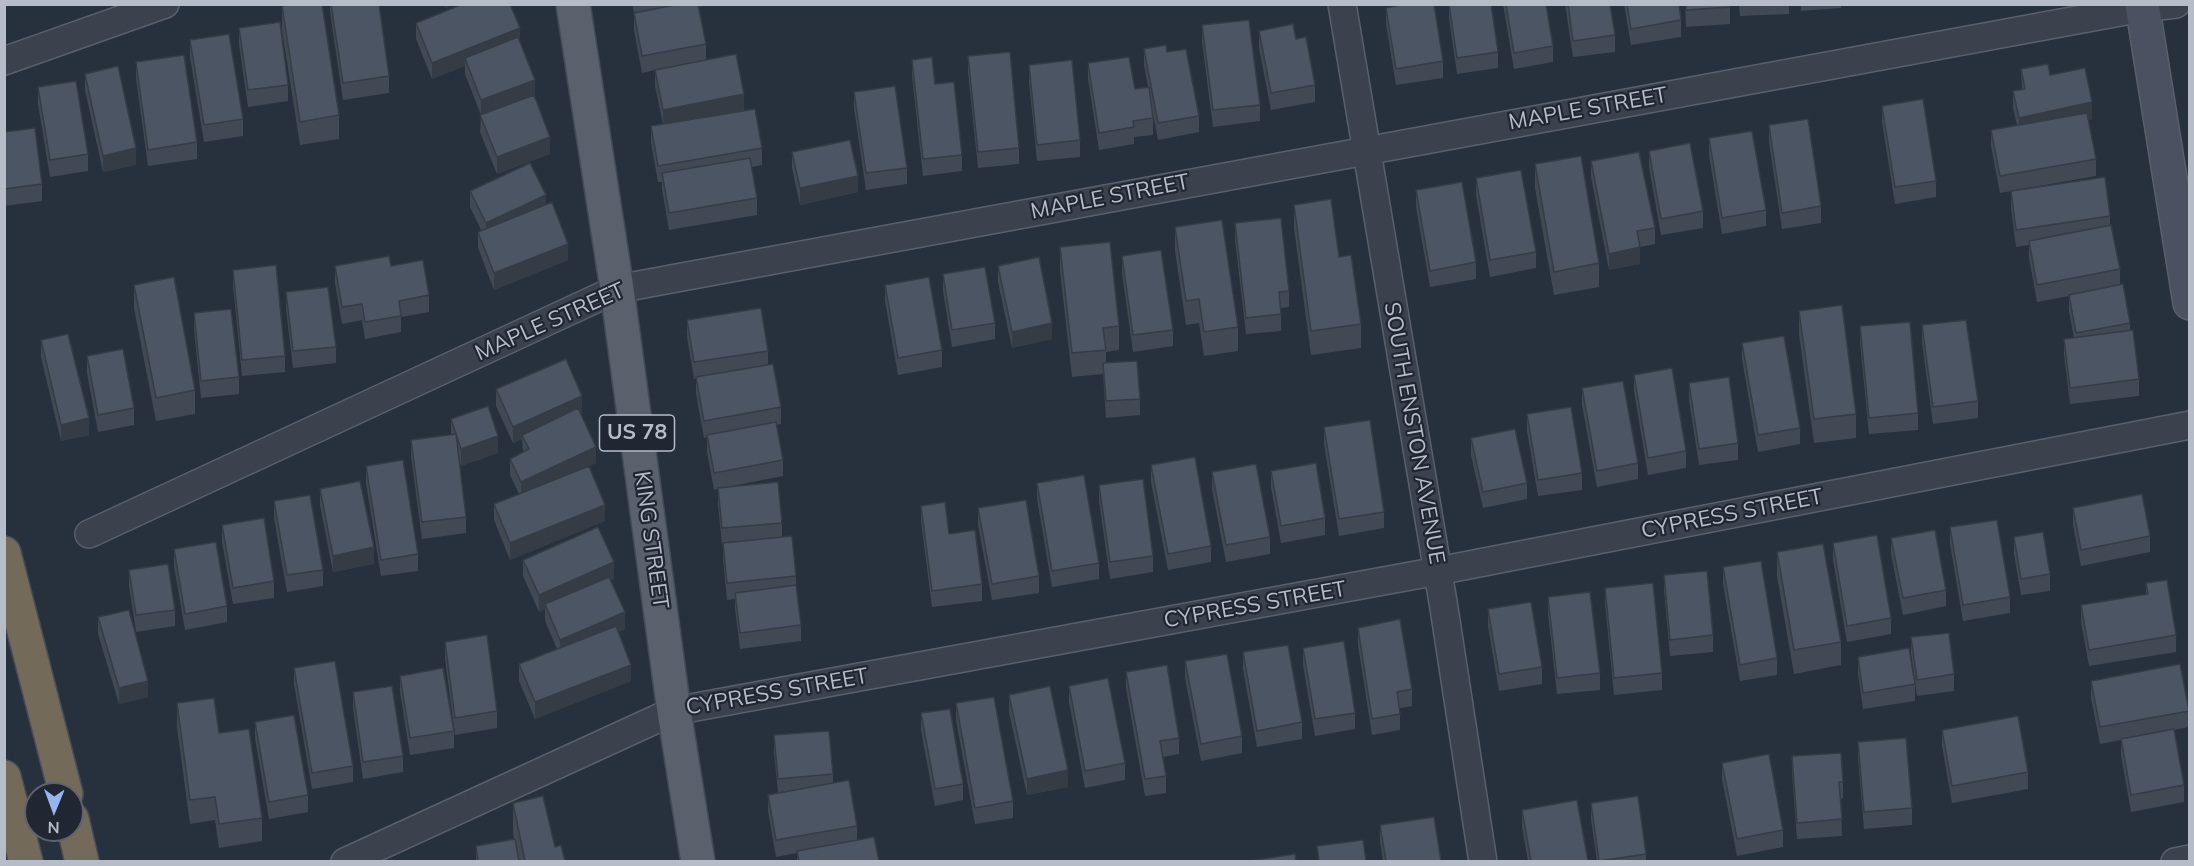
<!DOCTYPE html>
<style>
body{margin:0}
#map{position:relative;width:2194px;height:866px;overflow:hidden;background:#27303d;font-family:Mulish,sans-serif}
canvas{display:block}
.frame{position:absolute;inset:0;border:6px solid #b7bdc8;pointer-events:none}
.north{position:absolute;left:24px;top:782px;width:60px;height:60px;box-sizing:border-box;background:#202733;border:2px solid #5c636f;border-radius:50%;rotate:181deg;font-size:16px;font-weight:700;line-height:24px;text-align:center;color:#b7bdc8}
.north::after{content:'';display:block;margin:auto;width:21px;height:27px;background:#96b4ef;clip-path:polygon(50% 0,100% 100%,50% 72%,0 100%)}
</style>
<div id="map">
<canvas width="2194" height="866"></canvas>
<div class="frame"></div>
<div class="north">N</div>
</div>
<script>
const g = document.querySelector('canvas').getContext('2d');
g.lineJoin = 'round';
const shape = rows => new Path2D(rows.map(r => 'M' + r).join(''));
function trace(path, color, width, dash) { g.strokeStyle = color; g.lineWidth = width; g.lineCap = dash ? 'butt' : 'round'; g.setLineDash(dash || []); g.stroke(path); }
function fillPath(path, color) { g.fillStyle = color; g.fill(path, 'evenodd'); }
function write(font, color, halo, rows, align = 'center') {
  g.font = font + ' Mulish,sans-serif'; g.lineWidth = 4.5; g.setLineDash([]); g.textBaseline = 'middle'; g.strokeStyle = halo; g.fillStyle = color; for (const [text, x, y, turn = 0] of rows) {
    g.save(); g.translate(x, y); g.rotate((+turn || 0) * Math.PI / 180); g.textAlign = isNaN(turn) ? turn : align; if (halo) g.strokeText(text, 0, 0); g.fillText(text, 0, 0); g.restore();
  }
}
const street = shape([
 [1342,4,1444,608,1483,862],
 [4,61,165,4],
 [89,534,617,289,2142,8,2176,4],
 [345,862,674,711,1438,571,2190,425],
 [2175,862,2190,859]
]);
const secondary = shape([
 [2142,4,2190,303]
]);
const primary = shape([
 [573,4,617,289,674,711,698,862]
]);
const highway = shape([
 [4,553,66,794],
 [4,777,26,862],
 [72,819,82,862]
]);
const wall = shape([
 [4,4,14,4,14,5,4,7],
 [330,4,379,4,389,76,389,93,343,100,330,12],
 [632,4,712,4,699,7,706,44,706,60,744,110,762,148,762,165,752,167,757,198,757,215,669,230,662,189,662,182,658,182,651,143,651,126,663,124,655,86,655,70,642,73,634,30,634,13],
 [1449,4,1498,52,1498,68,1457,74,1449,18],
 [1503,4,1546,4,1553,46,1553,62,1514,69],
 [1565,4,1610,4,1615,35,1615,52,1573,57],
 [1624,4,1679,4,1681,20,1681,37,1631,45],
 [1685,4,1730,4,1730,24,1686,27],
 [1739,4,1789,4,1789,14,1740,16],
 [1801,4,1841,4,1841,8,1801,11],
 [282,6,339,115,339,139,300,145,282,30],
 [1386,8,1443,61,1443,78,1396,85,1386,24],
 [416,23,520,41,550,154,497,174,480,132,481,115,465,74,465,66,432,79,416,39],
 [1202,25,1260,105,1260,121,1213,127,1202,42],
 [239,28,288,85,288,101,248,107,239,44],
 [1259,31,1315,85,1315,102,1271,110,1259,48],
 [190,40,243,119,243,136,204,142,190,57],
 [1144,49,1167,52,1199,116,1199,132,1158,140,1152,109,1153,118,1153,135,1134,137,1134,144,1099,150,1088,79,1088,63,1135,89,1148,87,1144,65],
 [968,56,1019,148,1019,164,978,168,968,73],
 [912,60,935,84,962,155,962,171,923,176,912,76],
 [136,62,197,142,197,159,148,166,136,78],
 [1029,65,1080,140,1080,157,1037,161,1029,82],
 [2021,69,2050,75,2092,119,2088,120,2096,159,2096,176,2011,191,2110,216,2110,226,2120,269,2120,285,2130,323,2130,331,2139,379,2139,396,2070,404,2064,355,2064,339,2074,338,2069,311,2069,296,2037,302,2029,258,2029,245,2016,247,2011,208,2011,191,2000,193,1991,146,1991,130,2017,125,2013,108,2013,91,2022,90],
 [85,74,136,165,103,172,85,90],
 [38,87,88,154,88,171,50,177,38,104],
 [854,92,907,168,907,184,866,190,854,108],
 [1882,106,1936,181,1936,197,1895,204,1882,122],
 [1769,125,1821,206,1821,223,1782,229,1769,142],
 [4,132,42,184,42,201,4,206],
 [1709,138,1766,210,1766,226,1722,234,1709,155],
 [1649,151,1703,211,1703,228,1661,235,1649,167],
 [792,152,858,192,800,205,792,168],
 [1591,161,1655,228,1655,244,1640,247,1640,264,1609,270,1591,177],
 [1535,164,1599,263,1599,287,1554,295,1535,188],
 [1476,178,1536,252,1536,268,1490,277,1476,195],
 [1416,190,1476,262,1476,279,1430,287,1416,207],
 [470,191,546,205,568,260,494,290,478,248,478,232,481,230,470,207],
 [1294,205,1339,257,1361,324,1361,348,1311,355,1294,228],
 [1235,223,1289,291,1289,307,1281,308,1281,331,1246,334,1235,240],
 [1175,227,1238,327,1238,351,1204,356,1199,323,1186,325,1175,251],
 [1060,247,1119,326,1119,350,1106,352,1106,363,1140,399,1140,415,1106,418,1103,374,1072,377,1060,271],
 [1122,256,1173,330,1173,346,1133,352,1122,273],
 [335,266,391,266,429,295,429,312,401,317,401,332,365,339,362,320,342,324,335,283],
 [998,266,1052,339,1012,348,998,282],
 [233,270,285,356,285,372,242,376,233,286],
 [943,274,995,323,995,339,952,347,943,291],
 [134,285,195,390,195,414,156,421,134,308],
 [885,285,942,350,942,367,898,375,885,301],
 [286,292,336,347,336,363,293,368,286,309],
 [1799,311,1856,414,1856,438,1814,443,1799,334],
 [194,313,239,377,239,394,201,398,194,330],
 [687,320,768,351,768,365,781,407,781,424,776,425,783,460,783,476,732,486,782,523,782,537,796,576,796,585,801,625,801,641,740,649,735,609,735,599,727,600,723,559,723,545,722,545,718,504,718,489,714,490,707,452,707,437,704,438,696,394,696,379,694,379,687,337],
 [1922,325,1978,401,1978,418,1933,424,1922,342],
 [1860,326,1918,413,1918,430,1869,434,1860,343],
 [41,340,89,435,61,441,41,357],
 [1742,343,1800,428,1800,444,1758,452,1742,359],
 [87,356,134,408,134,425,98,432,87,373],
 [1634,375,1686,451,1686,468,1648,475,1634,391],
 [1689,383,1738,443,1738,460,1699,465,1689,400],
 [1582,388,1638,463,1638,479,1597,487,1582,405],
 [496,389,582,413,580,414,596,463,589,466,605,521,510,560,494,520,494,504,519,494,510,475,510,459,523,452,522,439,513,443,496,406],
 [1527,414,1582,473,1582,490,1538,496,1527,431],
 [451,419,498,453,461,466,459,459,466,517,466,533,422,539,411,456,411,440,451,435],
 [1324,427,1384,512,1384,528,1339,536,1324,444],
 [1471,438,1527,483,1527,499,1483,508,1471,455],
 [1151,465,1211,546,1211,562,1168,570,1151,482],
 [366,466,418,554,418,571,381,576,366,483],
 [1271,471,1325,518,1325,535,1281,543,1271,487],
 [1212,472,1270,537,1270,554,1226,562,1212,489],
 [1037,483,1099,563,1099,579,1052,587,1037,499],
 [1099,485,1153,556,1153,572,1110,579,1099,501],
 [320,489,374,564,333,572,320,505],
 [274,501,323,570,323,586,287,592,274,518],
 [921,506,949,534,982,584,982,601,932,607,921,522],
 [978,508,1039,576,1039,593,992,600,978,525],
 [2073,508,2150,536,2150,552,2081,566,2073,525],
 [222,525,274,581,274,598,233,604,222,542],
 [1950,527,2010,597,2010,613,1963,621,1950,544],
 [2014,537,2050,574,2050,591,2021,595,2014,554],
 [1891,538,1946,590,1946,606,1903,615,1891,554],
 [1833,543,1891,618,1891,634,1847,642,1833,560],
 [174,549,227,606,227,622,185,630,174,566],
 [1777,552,1841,642,1841,665,1794,674,1777,576],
 [523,560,614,579,611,580,625,629,618,632,631,681,535,719,519,681,519,664,557,649,545,621,545,609,539,612,523,576],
 [1723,567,1777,658,1777,675,1740,681,1723,584],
 [129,570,175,610,175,626,136,632,129,586],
 [1664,575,1713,635,1713,652,1670,656,1664,591],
 [2146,583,2176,635,2176,652,2089,666,2081,622,2081,605,2146,594],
 [1605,588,1662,673,1662,690,1614,695,1605,604],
 [1548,597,1600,673,1600,690,1557,694,1548,614],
 [1488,609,1542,667,1542,684,1499,691,1488,626],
 [98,617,148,697,119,704,98,634],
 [1358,628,1412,689,1412,706,1400,708,1400,730,1372,735,1358,645],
 [1911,637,1954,674,1954,691,1917,696,1911,654],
 [445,642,497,711,497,728,455,735,445,659],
 [1303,648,1355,713,1355,729,1315,736,1303,665],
 [1243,652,1302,722,1302,739,1257,747,1243,669],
 [1858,657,1915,684,1915,701,1863,709,1858,673],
 [1185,661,1242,736,1242,753,1201,761,1185,678],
 [294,668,353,766,353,782,312,789,294,684],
 [1126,672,1179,738,1179,754,1163,757,1166,776,1166,793,1145,796,1126,688],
 [400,676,454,731,454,748,410,755,400,692],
 [2091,681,2189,711,2189,727,2174,730,2184,785,2184,802,2131,812,2121,755,2121,740,2100,744,2091,698],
 [1069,686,1125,763,1125,780,1085,788,1069,702],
 [353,692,403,756,403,772,363,779,353,708],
 [1009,695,1068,787,1027,795,1009,712],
 [177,703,219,733,262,818,262,841,219,848,215,820,190,824,177,727],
 [956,703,1013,801,1013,818,975,824,956,720],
 [921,713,963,784,963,800,935,806,921,730],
 [255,722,308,795,308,812,269,819,255,738],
 [1942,730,2028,772,2028,789,1952,803,1942,746],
 [774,735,833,774,833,783,857,826,857,840,879,861,797,861,797,853,776,857,768,811,768,795,778,793,774,752],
 [1858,742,1912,808,1912,825,1864,829,1858,758],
 [1792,756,1843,782,1843,798,1841,799,1842,836,1797,839,1792,773],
 [1722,763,1783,830,1783,847,1737,856,1722,779],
 [513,803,555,847,565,861,476,861,476,846,514,840,513,833],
 [1591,803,1646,854,1646,861,1597,861,1591,820],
 [1522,810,1588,861,1528,861,1522,827],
 [1380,825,1441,861,1383,861,1380,842]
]);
const shadedWall = shape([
 [445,4,455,4,445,8],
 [520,28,520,44,465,58,465,66,432,79,432,63],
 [535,80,535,96,481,116,481,100],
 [744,94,744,110,663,127,663,110],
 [2092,102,2092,119,2019,134,2019,118],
 [550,137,550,154,497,174,497,157],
 [136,148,136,165,103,172,103,156],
 [858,176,858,192,800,205,800,188],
 [546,195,546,211,486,240,486,223],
 [568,244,568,260,494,290,494,273],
 [1640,247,1640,264,1609,270,1609,254],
 [1052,323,1052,339,1012,348,1012,332],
 [582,396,582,413,524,438,522,435,522,439,513,443,513,427],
 [89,418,89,435,61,441,61,425],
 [498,436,498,453,461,466,461,449],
 [596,447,596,463,521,498,521,482],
 [605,505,605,521,510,560,510,543],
 [374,547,374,564,333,572,333,556],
 [614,562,614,579,547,608,545,604,545,609,539,612,539,595],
 [625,612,625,629,560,656,560,640],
 [631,665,631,681,535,719,535,702],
 [148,681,148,697,119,704,119,688],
 [1068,770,1068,787,1027,795,1027,779]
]);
const building = shape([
 [294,4,322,4,339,115,300,122,282,6,294,4],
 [331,4,379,4,389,76,343,83,331,4],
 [463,4,510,4,520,28,432,63,416,23,463,4],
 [680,4,698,4,706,44,642,56,634,13,680,4],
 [1405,4,1434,4,1443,61,1396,69,1386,8,1405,4],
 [1449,4,1491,4,1498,52,1457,58,1449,4],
 [1506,4,1546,4,1553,46,1514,53,1506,4],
 [1568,4,1610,4,1615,35,1573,41,1568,4],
 [1627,4,1679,4,1681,20,1631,29,1627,4],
 [1686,4,1730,4,1730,7,1686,10,1686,4],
 [1249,20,1260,105,1213,110,1202,25,1249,20],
 [280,22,288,85,248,90,239,28,280,22],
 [1293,24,1296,39,1306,37,1315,85,1271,93,1259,31,1293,24],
 [229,34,243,119,204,125,190,40,229,34],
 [518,37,535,80,481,100,465,58,518,37],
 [1166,45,1167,52,1186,49,1199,116,1158,123,1144,49,1166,45],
 [1010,52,1019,148,978,152,968,56,1010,52],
 [736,54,744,94,663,110,655,70,736,54],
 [184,55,197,142,148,150,136,62,184,55],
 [932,57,935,84,954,82,962,155,923,159,912,60,932,57],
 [1129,57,1135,89,1149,87,1153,118,1133,121,1134,127,1099,133,1088,63,1129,57],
 [1072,60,1080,140,1037,145,1029,65,1072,60],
 [2048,64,2050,75,2085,68,2092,102,2019,118,2013,91,2025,89,2021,69,2048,64],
 [118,66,136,148,103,156,85,74,118,66],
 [76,81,88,154,50,160,38,87,76,81],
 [895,86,907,168,866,173,854,92,895,86],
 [534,95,550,137,497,157,480,115,534,95],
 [1923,99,1936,181,1895,187,1882,106,1923,99],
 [755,109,762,148,658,166,651,126,755,109],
 [2087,113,2096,159,2000,176,1991,130,2087,113],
 [1808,119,1821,206,1782,213,1769,125,1808,119],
 [35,128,42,184,4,189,4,132,35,128],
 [1752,131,1766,210,1722,218,1709,138,1752,131],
 [850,140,858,176,800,188,792,152,850,140],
 [1690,143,1703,211,1661,219,1649,151,1690,143],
 [1639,152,1655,228,1637,231,1640,247,1609,254,1591,161,1639,152],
 [1581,156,1599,263,1554,272,1535,164,1581,156],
 [750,158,757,198,669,213,662,173,750,158],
 [530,163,546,195,486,223,470,191,530,163],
 [1521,170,1536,252,1490,260,1476,178,1521,170],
 [2105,177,2110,216,2016,230,2011,191,2105,177],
 [1462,182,1476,262,1430,271,1416,190,1462,182],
 [1331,199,1339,257,1351,255,1361,324,1311,331,1294,205,1331,199],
 [552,202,568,244,494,273,478,232,552,202],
 [1281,218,1289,291,1279,292,1281,314,1246,318,1235,223,1281,218],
 [1222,220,1238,327,1204,332,1199,299,1186,301,1175,227,1222,220],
 [2111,225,2120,269,2037,285,2029,241,2111,225],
 [1110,242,1119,326,1103,328,1106,350,1072,353,1060,247,1110,242],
 [1161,250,1173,330,1133,335,1122,256,1161,250],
 [389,256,391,266,423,260,429,295,399,301,401,316,365,322,362,304,342,307,335,266,389,256],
 [1039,257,1052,323,1012,332,998,266,1039,257],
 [276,265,285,356,242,360,233,270,276,265],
 [985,267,995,323,952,330,943,274,985,267],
 [174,277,195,390,156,398,134,285,174,277],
 [929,277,942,350,898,358,885,285,929,277],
 [2123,284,2130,323,2076,333,2069,295,2123,284],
 [328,287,336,347,293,351,286,292,328,287],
 [1842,305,1856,414,1814,419,1799,311,1842,305],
 [761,308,768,351,694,362,687,320,761,308],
 [231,309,239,377,201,381,194,313,231,309],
 [1966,320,1978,401,1933,407,1922,325,1966,320],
 [1910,322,1918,413,1869,418,1860,326,1910,322],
 [2133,330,2139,379,2070,388,2064,339,2133,330],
 [68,334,89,418,61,425,41,340,68,334],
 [1784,336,1800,428,1758,435,1742,343,1784,336],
 [123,349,134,408,98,415,87,356,123,349],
 [566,359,582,396,513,427,496,389,566,359],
 [1137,361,1140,399,1106,401,1103,363,1137,361],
 [773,364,781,407,704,421,696,377,773,364],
 [1672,368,1686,451,1648,458,1634,375,1672,368],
 [1729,377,1738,443,1699,449,1689,383,1729,377],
 [1623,381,1638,463,1597,471,1582,388,1623,381],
 [488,406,498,436,461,449,451,419,488,406],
 [1571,407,1582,473,1538,480,1527,414,1571,407],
 [578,408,596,447,521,482,510,459,529,449,522,435,578,408],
 [1370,420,1384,512,1339,519,1324,427,1370,420],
 [776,422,783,460,714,473,707,435,776,422],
 [1515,429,1527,483,1483,492,1471,438,1515,429],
 [456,434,466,517,422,522,411,440,456,434],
 [1195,457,1211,546,1168,554,1151,465,1195,457],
 [403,460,418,554,381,560,366,466,403,460],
 [1316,463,1325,518,1281,526,1271,471,1316,463],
 [1256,464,1270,537,1226,545,1212,472,1256,464],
 [589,466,605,505,510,543,494,504,589,466],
 [1084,475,1099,563,1052,571,1037,483,1084,475],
 [1143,479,1153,556,1110,562,1099,485,1143,479],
 [360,481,374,547,333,556,320,489,360,481],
 [778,482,782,523,722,528,718,488,778,482],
 [2142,494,2150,536,2081,550,2073,508,2142,494],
 [310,495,323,570,287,575,274,501,310,495],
 [1026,500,1039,576,992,584,978,508,1026,500],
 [945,502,949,534,975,530,982,584,932,591,921,506,945,502],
 [264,518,274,581,233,588,222,525,264,518],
 [1997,520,2010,597,1963,605,1950,527,1997,520],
 [598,527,614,562,539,595,523,560,598,527],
 [1935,530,1946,590,1903,598,1891,538,1935,530],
 [2043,532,2050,574,2021,579,2014,537,2043,532],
 [1877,535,1891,618,1847,626,1833,543,1877,535],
 [792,536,796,576,727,583,723,543,792,536],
 [216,542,227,606,185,614,174,549,216,542],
 [1823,544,1841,642,1794,650,1777,552,1823,544],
 [1761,561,1777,658,1740,665,1723,567,1761,561],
 [168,564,175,610,136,615,129,570,168,564],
 [1707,571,1713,635,1670,640,1664,575,1707,571],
 [609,577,625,612,560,640,545,604,609,577],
 [2167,580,2176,635,2089,650,2081,605,2148,594,2146,583,2167,580],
 [1653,583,1662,673,1614,678,1605,588,1653,583],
 [796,585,801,625,740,633,735,593,796,585],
 [1590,592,1600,673,1557,678,1548,597,1590,592],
 [1531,602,1542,667,1499,674,1488,609,1531,602],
 [129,610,148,681,119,688,98,617,129,610],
 [1400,619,1412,689,1397,692,1400,714,1372,719,1358,628,1400,619],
 [616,626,631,665,535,702,519,664,616,626],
 [1949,633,1954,674,1917,680,1911,637,1949,633],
 [487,635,497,711,455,718,445,642,487,635],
 [1344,641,1355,713,1315,719,1303,648,1344,641],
 [1288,645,1302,722,1257,731,1243,652,1288,645],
 [1909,648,1915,684,1863,693,1858,657,1909,648],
 [1227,654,1242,736,1201,744,1185,661,1227,654],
 [335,661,353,766,312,773,294,668,335,661],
 [2180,664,2189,711,2100,727,2091,681,2180,664],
 [1167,665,1179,738,1160,741,1166,776,1145,779,1126,672,1167,665],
 [443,668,454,731,410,738,400,676,443,668],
 [1108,678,1125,763,1085,771,1069,686,1108,678],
 [392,686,403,756,363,762,353,692,392,686],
 [1050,686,1068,770,1027,779,1009,695,1050,686],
 [994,697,1013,801,975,808,956,703,994,697],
 [214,698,219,733,249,729,262,818,219,824,215,797,190,800,177,703,214,698],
 [950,709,963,784,935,789,921,713,950,709],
 [294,715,308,795,269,802,255,722,294,715],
 [2018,716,2028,772,1952,786,1942,730,2018,716],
 [2174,729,2184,785,2131,795,2121,739,2174,729],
 [829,731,833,774,778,779,774,735,829,731],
 [1906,738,1912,808,1864,812,1858,742,1906,738],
 [1841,753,1843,782,1839,782,1842,819,1797,823,1792,756,1841,753],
 [1769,754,1783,830,1737,839,1722,763,1769,754],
 [849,780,857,826,776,840,768,795,849,780],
 [543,796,555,847,561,845,565,861,525,861,513,803,543,796],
 [1638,796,1646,854,1599,861,1591,803,1638,796],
 [1577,800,1588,861,1531,861,1522,810,1577,800],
 [1434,817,1441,861,1386,861,1380,825,1434,817],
 [874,837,879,861,799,861,797,851,874,837],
 [515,839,519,861,478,861,476,846,515,839],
 [1363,840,1366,861,1319,861,1317,846,1363,840],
 [1295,854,1296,861,1249,861,1295,854]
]);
const shields = [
 [637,433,75]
];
const shieldNames = [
 ["US 78",637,433]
];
const streetNames = [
 ["MAPLE STREET",1588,109,-10],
 ["MAPLE STREET",1110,197,-11],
 ["MAPLE STREET",550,322,-24],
 ["SOUTH ENSTON AVENUE",1414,433,80],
 ["CYPRESS STREET",1732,514,-11],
 ["KING STREET",651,540,82],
 ["CYPRESS STREET",1255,605,-10],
 ["CYPRESS STREET",777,692,-10]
];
trace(street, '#59606b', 30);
trace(secondary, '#59606b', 36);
trace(primary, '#444b57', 36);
trace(highway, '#464d58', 36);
trace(street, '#3b424e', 27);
trace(secondary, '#4a5160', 33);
trace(primary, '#59616d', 33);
trace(highway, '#736a59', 33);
fillPath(wall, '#414955');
fillPath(shadedWall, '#353c45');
fillPath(building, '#4c5563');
trace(building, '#353c45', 1.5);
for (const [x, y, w] of shields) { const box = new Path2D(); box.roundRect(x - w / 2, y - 18, w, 36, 4.5); g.fillStyle = '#202733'; g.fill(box); trace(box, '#b7bdc8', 1.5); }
write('bold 21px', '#b7bdc8', null, shieldNames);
write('22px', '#b7bdc8', '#202733', streetNames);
</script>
